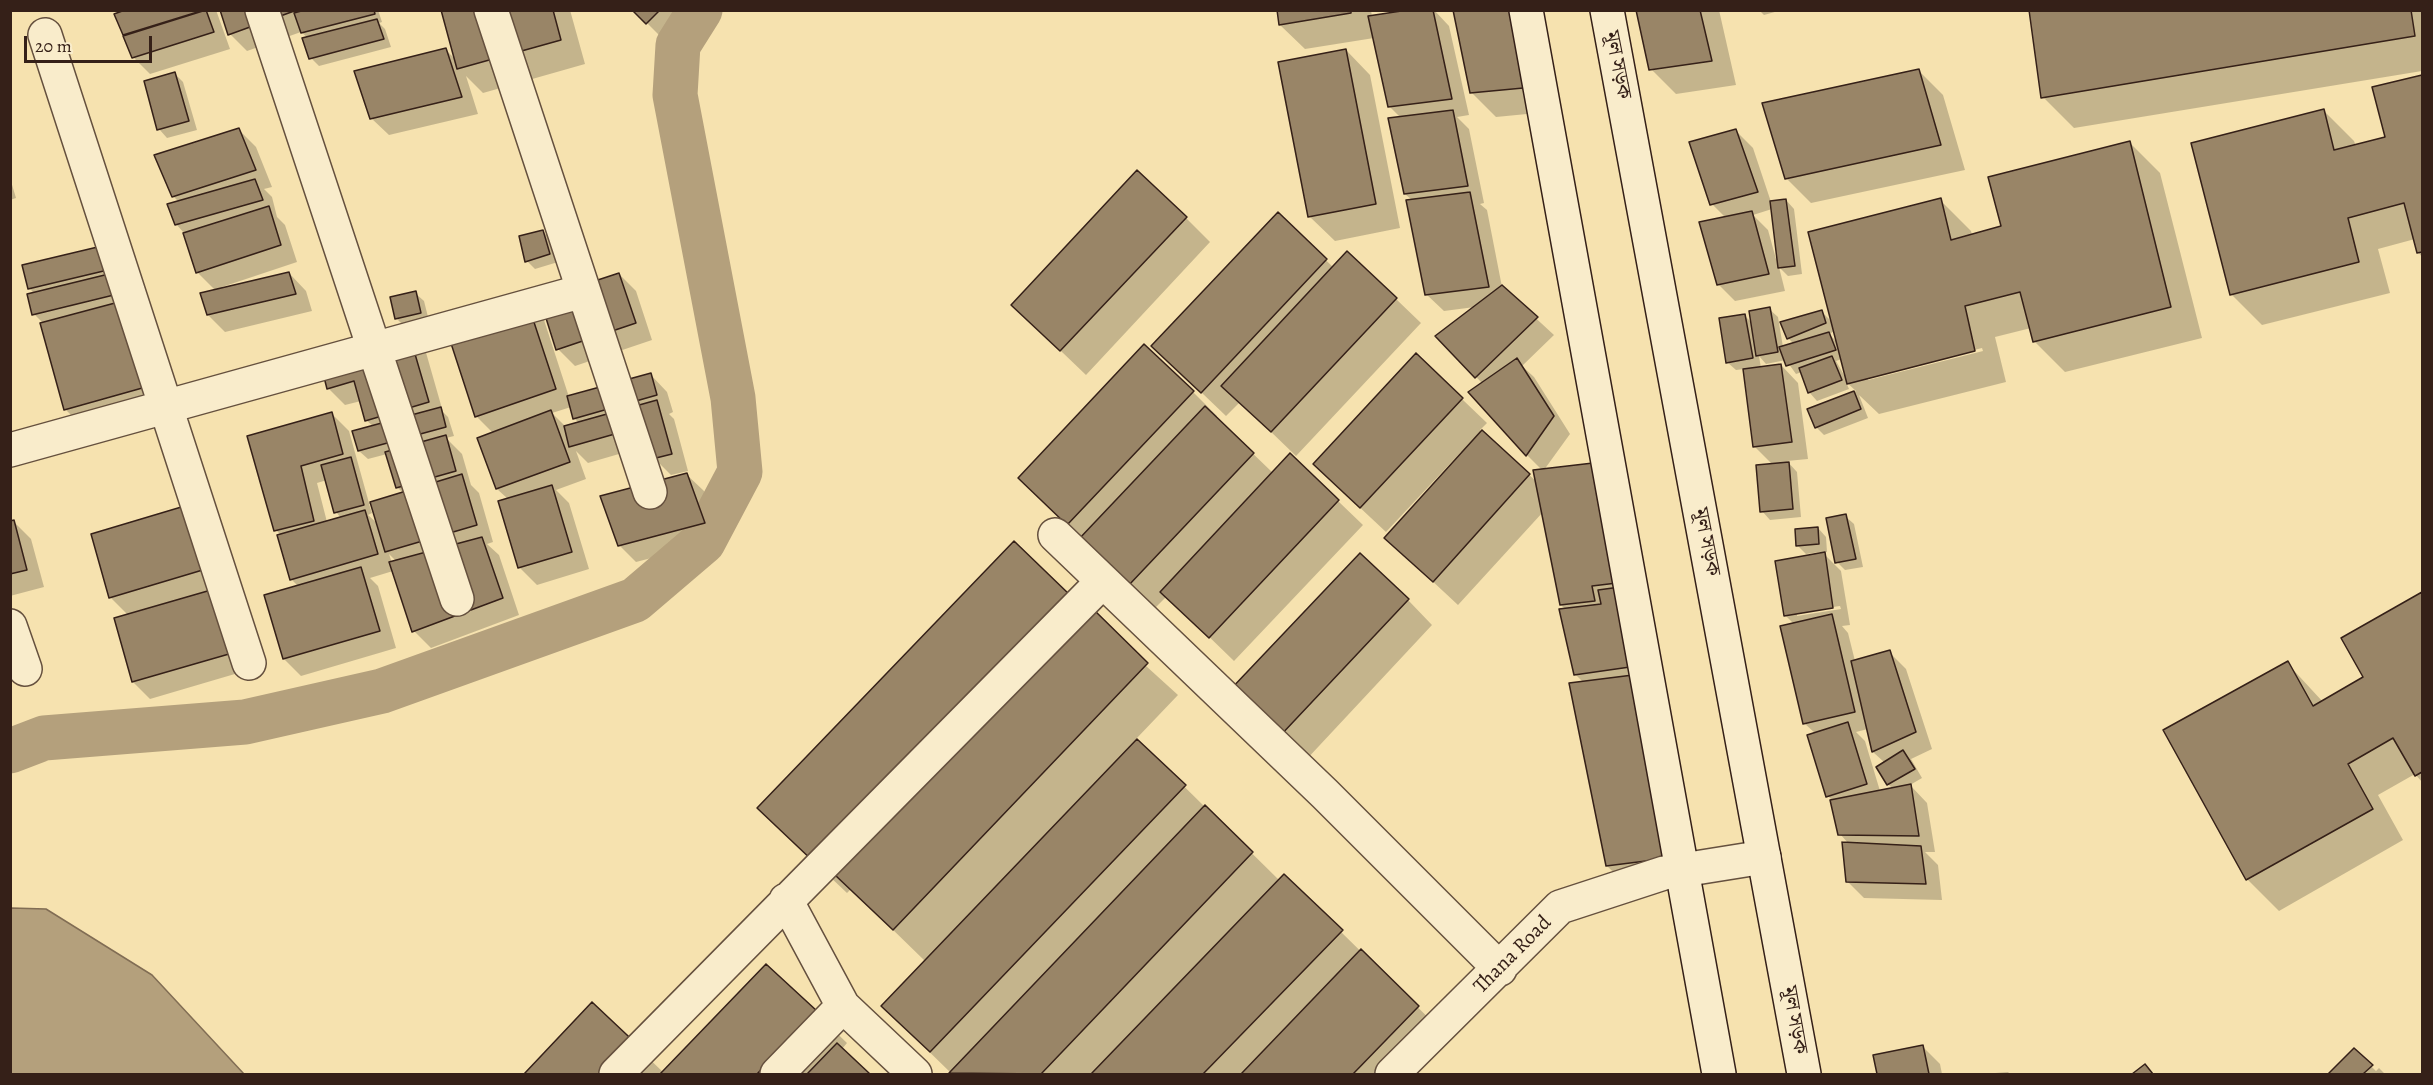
<!DOCTYPE html>
<meta charset="utf-8">
<style>
body{margin:0}
#map{position:relative;width:2433px;height:1085px;overflow:hidden;background:#f6e2af;font-family:Alegreya,serif}
canvas{display:block}
.frame{position:absolute;inset:0;border:12px solid #352018;pointer-events:none}
.scale{position:absolute;left:24px;top:36px;width:128px;height:27px;box-sizing:border-box;border:3px solid #352018;border-top:0;padding-left:8px;font-size:18px;line-height:21px;white-space:nowrap;color:#352018;-webkit-text-stroke:4px #f9eccb;paint-order:stroke}
</style>
<div id="map">
<canvas width="2433" height="1085"></canvas>
<div class="frame"></div>
<div class="scale">20 m</div>
</div>
<script>
const g = document.querySelector('canvas').getContext('2d');
g.lineJoin = 'round';
function fillPath(path, color) { g.fillStyle = color; g.fill(path, 'evenodd'); }
const shape = rows => new Path2D(rows.map(r => 'M' + r).join(''));
function trace(path, color, width, dash) { g.strokeStyle = color; g.lineWidth = width; g.lineCap = dash ? 'butt' : 'round'; g.setLineDash(dash || []); g.stroke(path); }
function write(font, color, halo, rows, align = 'center') {
  g.font = font + ' Alegreya,"Noto Serif Bengali",serif'; g.lineWidth = 6; g.setLineDash([]); g.textBaseline = 'middle'; g.strokeStyle = halo; g.fillStyle = color; for (const [text, x, y, turn = 0] of rows) {
    g.save(); g.translate(x, y); g.rotate((+turn || 0) * Math.PI / 180); g.textAlign = isNaN(turn) ? turn : align; if (halo) g.strokeText(text, 0, 0); g.fillText(text, 0, 0); g.restore();
  }
}
const water = shape([
 [11,908,46,909,152,975,244,1074,11,1074,11,908]
]);
const shadow = shape([
 [119,10,216,10,230,49,150,74,133,57,116,15,122,13],
 [221,10,378,10,382,22,379,23,385,29,391,47,319,66,311,58,308,38,301,32,247,51,230,34],
 [442,10,570,10,585,64,483,93,466,76,478,114,389,135,371,118,446,50,456,60],
 [634,10,693,10,664,40],
 [1278,10,1371,10,1372,17,1434,10,1449,26,1469,115,1457,117,1469,129,1484,203,1480,204,1487,210,1502,287,1554,335,1522,366,1534,377,1570,434,1544,470,1593,464,1694,883,1632,890,1607,866,1584,683,1575,674,1566,610,1561,605,1543,512,1458,605,1386,538,1463,454,1461,452,1386,532,1339,488,1416,355,1487,423,1480,430,1537,482,1542,470,1527,455,1483,384,1437,337,1475,307,1444,311,1426,294,1412,200,1405,194,1401,118,1390,107,1374,38,1305,49,1280,25],
 [1454,10,1558,111,1496,117,1471,92],
 [1638,10,1719,10,1736,85,1676,94,1651,69],
 [1759,10,1782,10,1764,15],
 [2031,10,2422,10,2422,71,2074,128,2043,97],
 [1346,50,1370,75,1400,228,1335,241,1310,217],
 [1918,70,1943,95,1965,170,1811,203,1786,178],
 [175,74,183,82,197,130,167,138,159,129],
 [2422,76,2422,257,2418,252,2415,239,2378,249,2390,293,2262,325,2231,294,2323,110,2354,141,2356,146,2387,138,2374,89],
 [239,130,256,147,272,187,264,189,272,197,277,217,285,225,297,262,222,287,222,289,289,273,306,291,312,311,225,332,208,315,216,291,197,272,184,233,176,224,179,202,173,196],
 [1736,131,1753,148,1771,202,1786,200,1794,209,1802,274,1788,276,1779,267,1785,291,1735,301,1718,284,1726,218,1712,204],
 [1772,209,1778,259,1776,259,1768,230,1753,215],
 [2129,142,2160,173,2202,338,2065,372,2034,341,2031,328,1995,337,2006,382,1879,414,1859,395,1868,418,1824,435,1816,427,1809,410,1856,391,1846,382,1849,389,1817,401,1809,392,1802,372,1796,374,1786,360,1766,364,1759,356,1761,368,1781,365,1798,383,1808,459,1787,461,1797,472,1801,517,1770,520,1762,511,1773,465,1754,446,1744,369,1736,370,1727,362,1745,316,1752,323,1769,309,1778,317,1783,347,1794,344,1788,338,1821,311,1833,323,1940,200,1971,231,1972,235,2003,228],
 [1835,331,1838,343,1829,334],
 [1982,348,1983,351,1868,380,1868,377],
 [1842,359,1846,375,1844,375,1836,361],
 [10,178,16,198,10,200],
 [1278,214,1334,268,1396,299,1421,323,1296,456,1240,402,1226,416,1178,370],
 [1186,218,1210,242,1086,375,1038,329],
 [543,231,549,238,558,262,535,269,527,261],
 [106,247,177,410,90,434,65,409,42,322,34,314,35,294,29,288],
 [619,274,636,291,652,340,575,366,558,349],
 [415,293,424,301,429,321,405,327,397,319,392,299],
 [527,303,544,320,569,397,650,374,667,392,673,412,669,414,674,419,688,471,671,475,654,458,650,445,588,463,576,451,586,479,556,490,569,503,589,569,537,585,520,568,499,502,508,499,497,489,494,434,476,416],
 [571,407,575,419,579,423,566,427,552,413],
 [425,349,443,412,448,417,454,436,446,438,462,454,471,485,479,493,493,542,487,544,499,555,519,615,431,648,414,631,393,571,370,578,378,586,396,648,301,676,284,659,299,587,291,579,281,535,276,530,249,437,332,414,349,431,369,503,403,493,397,487,387,454,368,459,359,451,374,427,366,420,361,401,345,405,328,388],
 [327,480,336,512,341,518,327,522,317,483],
 [369,504,372,504,379,525,368,515,372,513],
 [389,554,396,561,392,563],
 [1193,392,1217,416,1216,418,1273,473,1290,455,1363,525,1234,661,1167,596,1153,610,1045,502],
 [686,474,704,491,721,540,636,562,619,545],
 [187,507,245,671,150,699,133,682,128,615,110,597],
 [1845,516,1854,524,1863,567,1845,570,1837,562],
 [14,522,31,539,44,587,10,596,10,523],
 [1818,528,1826,537,1827,552,1822,552,1841,571,1850,625,1842,626,1848,633,1855,661,1889,652,1906,669,1932,749,1911,759,1922,778,1910,785,1927,803,1935,852,1925,852,1938,865,1942,900,1864,898,1847,881,1849,844,1840,834,1831,799,1828,796,1816,734,1804,723,1794,624,1785,615,1820,555,1820,552,1806,554,1797,545],
 [1840,606,1841,609,1797,616,1797,612],
 [1868,729,1873,752,1885,763,1888,784,1893,789,1880,791,1865,741,1856,732],
 [2422,593,2422,782,2415,774,2378,795,2403,840,2279,911,2248,880,2165,731,2287,663,2323,702,2366,678,2343,638],
 [1070,597,1178,695,1136,739,1280,881,1284,876,1449,1038,1414,1074,952,1074,914,1037,926,962,851,889,847,893,790,839],
 [1408,600,1432,625,1305,761,1256,715],
 [592,1004,664,1073,816,1013,847,1043,842,1049,868,1074,526,1074],
 [1923,1047,1940,1064,1942,1074,1878,1074,1874,1056],
 [2354,1050,2376,1071,2379,1068,2385,1074,2330,1074],
 [2008,1072,2010,1074,1982,1074]
]);
const canal = shape([
 [10,751,44,738,245,722,382,691,635,600,703,542,740,472,733,398,675,95,678,45,700,10]
]);
const building = shape([
 [125,10,204,10,123,35,114,14,125,10],
 [206,10,214,32,132,58,123,36,206,10],
 [220,10,297,10,228,35,220,10],
 [305,10,374,10,375,14,301,33,294,13,305,10],
 [441,10,553,10,561,40,457,69,441,10],
 [632,10,660,10,646,24,632,10],
 [1277,10,1351,10,1351,13,1279,25,1277,10],
 [1408,10,1433,10,1452,99,1388,107,1368,16,1408,10],
 [1453,10,1517,10,1534,87,1470,93,1453,10],
 [1636,10,1700,10,1712,61,1649,70,1636,10],
 [2029,10,2411,10,2415,36,2041,98,2029,10],
 [377,19,384,39,309,59,302,38,377,19],
 [446,48,462,97,370,119,354,71,446,48],
 [1346,49,1376,204,1308,217,1278,62,1346,49],
 [1919,69,1941,145,1785,179,1762,103,1919,69],
 [175,72,189,121,157,130,144,81,175,72],
 [2422,75,2422,252,2417,253,2404,203,2348,218,2359,262,2230,295,2191,143,2324,109,2334,150,2385,137,2372,87,2422,75],
 [1453,110,1468,186,1404,194,1388,118,1453,110],
 [239,128,256,170,172,197,154,155,239,128],
 [1736,129,1758,192,1710,205,1689,142,1736,129],
 [2130,141,2171,307,2033,342,2020,292,1965,306,1975,351,1847,384,1808,232,1941,198,1951,240,2001,226,1988,177,2130,141],
 [1137,170,1187,217,1060,351,1011,305,1137,170],
 [255,179,263,200,175,225,167,204,255,179],
 [1470,192,1489,287,1425,295,1406,200,1470,192],
 [1786,199,1795,266,1778,268,1770,201,1786,199],
 [269,206,281,245,196,273,183,233,269,206],
 [1752,211,1769,274,1717,285,1699,222,1752,211],
 [1278,212,1327,259,1201,393,1151,346,1278,212],
 [543,230,550,254,525,262,519,236,543,230],
 [106,245,112,269,28,289,22,265,106,245],
 [1347,251,1397,298,1271,432,1221,386,1347,251],
 [117,272,122,293,32,315,27,294,117,272],
 [289,272,296,294,207,315,200,293,289,272],
 [619,273,636,323,556,350,540,299,619,273],
 [1502,285,1538,317,1475,378,1435,336,1502,285],
 [416,291,421,313,395,319,390,297,416,291],
 [130,299,153,385,64,410,40,323,130,299],
 [527,301,556,389,475,417,446,328,527,301],
 [1770,307,1778,352,1756,356,1749,311,1770,307],
 [1822,310,1826,323,1787,339,1780,322,1822,310],
 [1745,314,1753,358,1726,363,1719,318,1745,314],
 [408,330,429,402,365,421,354,381,327,389,320,361,408,330],
 [1829,332,1836,350,1786,366,1779,347,1829,332],
 [1144,344,1194,391,1067,525,1018,478,1144,344],
 [1416,353,1463,398,1360,508,1313,464,1416,353],
 [1832,356,1842,380,1808,393,1799,368,1832,356],
 [1517,358,1554,416,1526,456,1468,392,1517,358],
 [1781,364,1792,442,1753,447,1743,369,1781,364],
 [651,373,657,395,573,419,567,396,651,373],
 [1854,391,1861,409,1815,428,1807,409,1854,391],
 [657,400,672,454,652,459,643,426,569,447,564,426,657,400],
 [1205,406,1254,453,1128,586,1078,540,1205,406],
 [441,407,446,427,358,451,352,431,441,407],
 [551,410,570,462,496,489,477,438,551,410],
 [332,412,343,454,301,466,314,521,274,531,247,436,332,412],
 [1482,430,1530,474,1433,582,1384,538,1482,430],
 [446,435,456,471,396,488,385,452,446,435],
 [1290,453,1339,500,1209,638,1160,592,1290,453],
 [351,457,364,505,334,513,321,465,351,457],
 [1789,462,1793,509,1760,512,1756,465,1789,462],
 [1593,463,1617,583,1592,586,1595,601,1560,605,1533,470,1593,463],
 [687,473,705,523,618,546,600,496,687,473],
 [462,474,477,525,385,552,370,502,462,474],
 [552,485,572,552,518,568,498,501,552,485],
 [188,505,206,569,109,598,91,534,188,505],
 [365,510,378,554,290,580,277,535,365,510],
 [1846,514,1856,559,1835,563,1826,518,1846,514],
 [14,520,27,570,10,574,10,521,14,520],
 [1818,527,1819,544,1796,546,1795,529,1818,527],
 [482,537,503,598,412,632,389,562,482,537],
 [1014,541,1071,596,815,863,757,808,1014,541],
 [1825,552,1833,608,1784,616,1775,561,1825,552],
 [1360,553,1409,599,1279,737,1229,691,1360,553],
 [361,567,380,631,283,659,264,595,361,567],
 [1620,587,1637,666,1574,675,1559,609,1601,604,1598,590,1620,587],
 [211,590,229,654,132,682,114,618,211,590],
 [2422,592,2422,772,2415,776,2393,738,2348,764,2373,809,2246,880,2163,730,2288,661,2313,706,2363,677,2341,638,2422,592],
 [1091,607,1148,663,893,930,835,875,1091,607],
 [1832,614,1855,712,1803,724,1780,626,1832,614],
 [1890,650,1916,732,1872,752,1851,661,1890,650],
 [1633,675,1670,858,1606,866,1569,683,1633,675],
 [1848,722,1867,784,1826,797,1807,735,1848,722],
 [1137,739,1186,785,930,1052,881,1006,1137,739],
 [1903,750,1915,769,1887,785,1876,767,1903,750],
 [1911,784,1919,836,1838,835,1830,800,1911,784],
 [1205,805,1253,852,1041,1074,949,1073,1205,805],
 [1842,842,1921,846,1926,884,1846,882,1842,842],
 [1284,874,1343,930,1203,1074,1091,1074,1284,874],
 [1361,949,1419,1006,1353,1074,1241,1074,1361,949],
 [766,964,817,1011,757,1074,660,1074,766,964],
 [592,1002,644,1051,622,1074,524,1074,592,1002],
 [837,1043,870,1074,807,1074,837,1043],
 [1923,1045,1929,1074,1877,1074,1873,1055,1923,1045],
 [2354,1048,2373,1065,2363,1074,2328,1074,2354,1048],
 [2145,1064,2153,1074,2132,1074,2145,1064]
]);
const street = shape([
 [262,10,457,599],
 [491,10,650,492],
 [45,35,249,663],
 [10,450,583,291],
 [1055,535,1325,794,1500,969],
 [10,626,25,669],
 [786,900,843,1006,915,1074],
 [616,1074,1103,581],
 [777,1074,843,1006],
 [1392,1074,1560,907,1664,873,1764,857]
]);
const secondary = shape([
 [1526,10,1719,1074],
 [1607,10,1804,1074]
]);
const streetNames = [
 ["মূল সড়ক",1617,65,79],
 ["মূল সড়ক",1706,542,79],
 ["Thana Road",1513,955,-45],
 ["মূল সড়ক",1794,1020,80]
];
fillPath(water, '#b4a07c');
trace(water, '#816d54', 1.5);
fillPath(shadow, '#0003');
trace(canal, '#b4a07c', 45);
fillPath(building, '#998567');
trace(building, '#352018', 1.5);
trace(street, '#65503e', 36);
trace(secondary, '#352018', 36);
trace(street, '#f9eccb', 33);
trace(secondary, '#f9eccb', 33);
write('21px', '#352018', '#f9eccb', streetNames);
</script>
